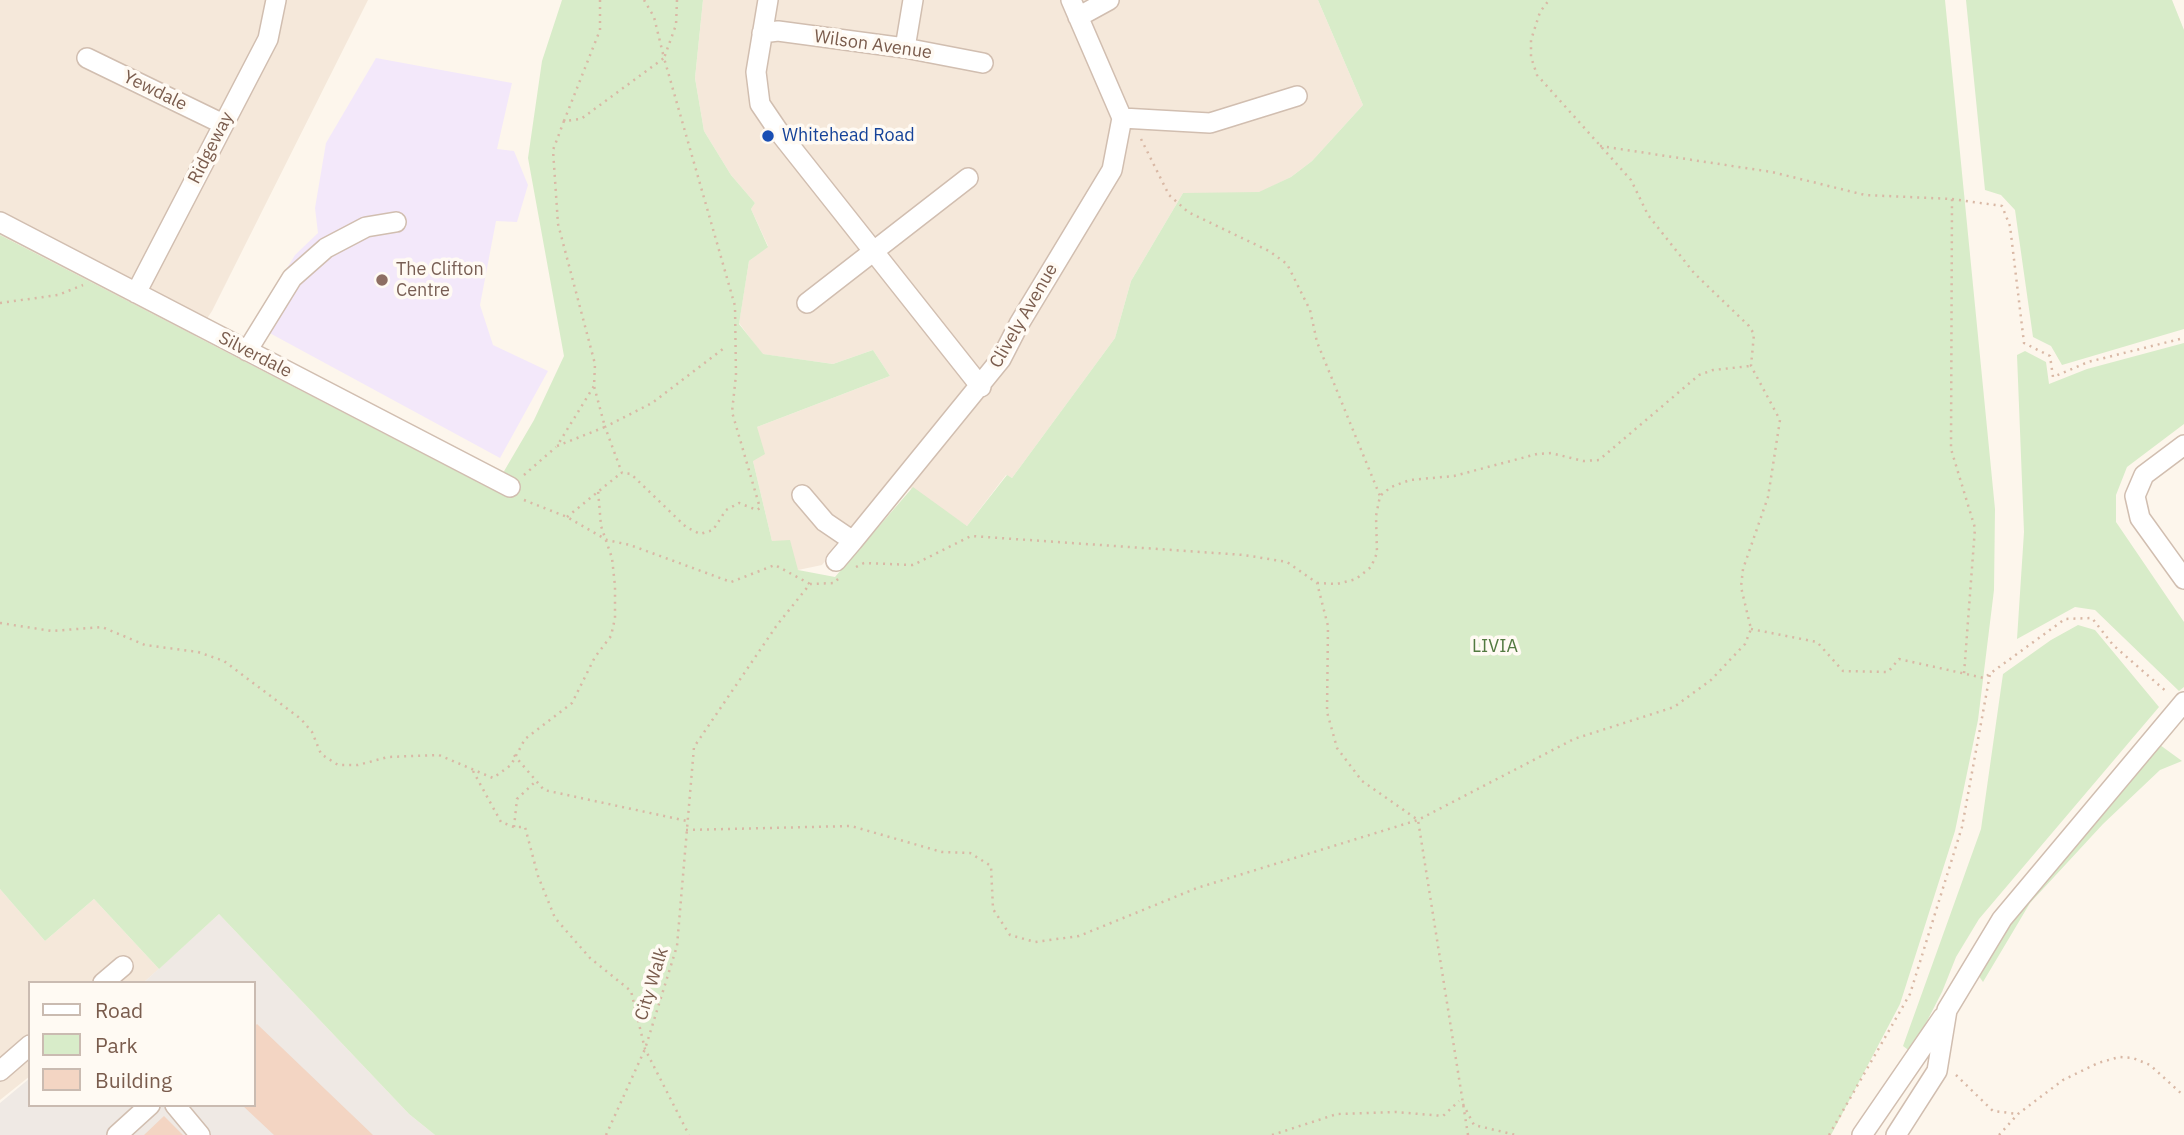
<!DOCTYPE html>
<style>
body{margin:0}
#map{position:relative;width:2184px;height:1135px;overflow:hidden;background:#fdf6ec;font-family:"IBM Plex Sans",sans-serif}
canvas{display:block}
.legend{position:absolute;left:28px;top:981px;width:228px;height:126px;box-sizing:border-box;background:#fffaf3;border:2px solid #cabbb1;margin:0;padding:9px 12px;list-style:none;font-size:21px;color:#7a5c4d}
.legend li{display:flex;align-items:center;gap:14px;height:35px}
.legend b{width:35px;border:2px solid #cabbb1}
</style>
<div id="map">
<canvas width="2184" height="1135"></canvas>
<ul class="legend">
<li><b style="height:9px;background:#fff"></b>Road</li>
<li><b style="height:19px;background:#d8ecc9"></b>Park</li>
<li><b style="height:19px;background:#f3d5c3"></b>Building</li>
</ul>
</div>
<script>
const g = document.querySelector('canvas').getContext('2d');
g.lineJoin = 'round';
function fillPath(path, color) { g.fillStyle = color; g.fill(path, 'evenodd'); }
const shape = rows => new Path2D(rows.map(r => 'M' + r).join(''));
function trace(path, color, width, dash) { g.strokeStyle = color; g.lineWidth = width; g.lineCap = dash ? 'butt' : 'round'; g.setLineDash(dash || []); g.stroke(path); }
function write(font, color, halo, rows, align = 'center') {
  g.font = font + ' "IBM Plex Sans",sans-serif'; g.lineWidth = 7; g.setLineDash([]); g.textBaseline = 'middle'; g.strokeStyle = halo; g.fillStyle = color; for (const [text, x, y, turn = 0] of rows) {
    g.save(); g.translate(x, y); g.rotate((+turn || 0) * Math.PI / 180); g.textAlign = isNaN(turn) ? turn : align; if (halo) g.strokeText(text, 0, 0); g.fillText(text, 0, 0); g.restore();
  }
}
const residential = shape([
 [0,0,368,0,212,311,195,337,0,235],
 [703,0,1318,0,1363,105,1312,161,1291,177,1259,193,1183,193,1131,281,1115,338,1012,478,1006,475,967,526,893,477,822,565,798,570,772,541,753,461,757,427,890,376,873,350,833,364,762,354,739,323,749,261,768,246,751,209,755,203,731,175,704,131,695,78],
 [0,889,45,941,94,899,159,969,143,983,30,983,30,1076,0,1100]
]);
const industrial = shape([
 [219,914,409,1114,435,1135,0,1135,0,1103,30,1078,30,1105,254,1105,254,983,143,983]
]);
const education = shape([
 [376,58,512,83,497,149,514,151,528,185,517,222,496,221,480,305,493,345,548,371,500,458,253,324,295,255,318,233,315,208,326,143]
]);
const green = shape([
 [562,0,703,0,695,78,704,131,731,175,755,203,751,209,768,247,749,261,739,324,763,354,833,364,873,350,890,376,757,427,765,454,753,461,772,541,790,540,798,570,835,577,913,487,967,526,1007,475,1012,478,1115,338,1131,281,1183,193,1259,192,1291,177,1312,161,1363,105,1318,0,1945,0,1995,509,1994,590,1978,720,1955,831,1900,1004,1831,1135,435,1135,409,1114,219,914,159,969,94,899,45,941,0,889,0,235,493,490,534,420,564,356,528,158,542,61],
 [1966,0,2172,0,2184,30,2184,329,2062,365,2051,346,2033,337,2015,210,2001,195,1985,190],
 [2184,343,2184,424,2127,467,2116,495,2116,522,2184,622,2184,687,2179,691,2095,610,2075,607,2017,639,2024,532,2017,355,2025,351,2046,362,2049,384,2087,369],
 [2078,625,2095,630,2159,707,1979,919,1956,957,1942,992,1911,1052,1903,1046,1981,829,2003,674,2051,640],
 [2160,745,2182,761,2160,770,2103,824,2030,903,1983,982,1976,972,2008,922]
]);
const building = shape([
 [257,1024,373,1135,274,1135,242,1105,254,1105,254,1027],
 [164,1116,183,1135,144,1135]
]);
const path = shape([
 [600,0,600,30,564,121,581,119,664,58,654,17,644,0],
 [677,0,676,25,664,58,735,306,736,375,732,412,760,508,757,510,739,503,726,510,713,530,700,534,686,527,631,474,622,473,605,427,652,403,723,349],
 [564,121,553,150,558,224,595,364,594,386,605,427,557,446,594,386],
 [1141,139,1169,195,1188,212,1269,251,1287,264,1310,310,1317,342,1380,496],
 [1600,146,1772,172,1865,195,1952,199,1951,449,1975,528,1964,674],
 [1952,199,2002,206,2010,226,2024,343,2050,356,2053,377,2088,362,2184,338],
 [0,303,58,295,83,285],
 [524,475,556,447],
 [524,500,567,517,607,540,630,545,731,582,775,565,810,584],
 [567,517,621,473],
 [856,567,864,563,913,565,971,536,1244,555,1287,562,1317,583,1328,626,1327,712,1337,748,1362,781,1418,820,1468,1135],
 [1317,583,1337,584,1356,579,1371,567,1377,553,1376,516,1380,496,1391,487,1410,480,1454,476,1537,454,1551,453,1583,461,1599,460,1699,375,1713,370,1750,366],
 [0,623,52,631,102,627,145,645,198,652,224,661,301,719,312,732,321,754,338,765,358,765,388,757,439,755,493,778,511,765,525,739,572,703,595,657,611,636,615,618,615,586,612,558,601,526,598,490],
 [1751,629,1817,642,1843,671,1888,672,1899,659,1984,678,2065,619,2092,618,2113,645,2168,693],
 [514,755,544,790,687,821],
 [473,771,501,822,514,827,525,827,538,876,555,918,590,958,631,991,645,1049,689,1135],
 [514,827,517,799,536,781],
 [686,830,851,826,942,852,970,853,991,866,993,909,1010,935,1035,942,1079,936,1197,888,1418,820,1574,739,1674,707,1711,680,1745,644,1751,629,1741,587,1743,569,1768,497,1780,420,1751,366,1754,334,1749,326,1694,273,1648,215,1631,180,1537,75,1531,57,1531,40,1540,12,1549,0],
 [1956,1075,1993,1111,2018,1114],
 [1463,1104,1474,1125,1516,1135],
 [606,1135,645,1049,677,946,694,747,777,625,810,584,834,583,838,579],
 [1272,1135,1337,1114,1396,1112,1443,1116,1459,1101],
 [1829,1135,1910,994,1962,827,1990,674],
 [1999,1135,2018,1114,2063,1080,2098,1063,2119,1057,2133,1058,2150,1065,2184,1096]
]);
const minor = shape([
 [768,0,756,72,760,104,779,132,981,387],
 [1078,17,1109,0],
 [762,33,778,31,905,48,983,63],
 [905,48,913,0],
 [87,58,223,124],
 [1122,118,1210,123,1297,96],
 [0,222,510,487],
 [136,293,268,39,276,0],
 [807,303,968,178],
 [247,351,292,278,326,248,366,227,396,222],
 [2184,445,2144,475,2135,496,2140,518,2184,579],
 [802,495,825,522,853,541,1001,359,1019,324,1112,170,1122,118,1071,0],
 [836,561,853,541],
 [103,983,123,966],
 [0,1071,30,1045],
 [175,1105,200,1135],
 [117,1135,150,1105],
 [1862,1135,1943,1017],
 [1896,1135,1937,1071,1947,1010,2002,919,2184,702]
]);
const markers = [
 [768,136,7,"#1a4fb4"],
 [382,280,7,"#8d6e63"]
];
const streetNames = [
 ["Wilson Avenue",873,45,8],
 ["Yewdale",155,91,26],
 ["Ridgeway",211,148,-63],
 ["Clively Avenue",1024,316,-60],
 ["Silverdale",255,355,27],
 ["City Walk",652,984,-73]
];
const transitNames = [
 ["Whitehead Road",782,136]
];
const educationNames = [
 ["The Clifton",396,270],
 ["Centre",396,291]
];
const parkNames = [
 ["LIVIA",1495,647]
];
fillPath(residential, '#f5e8da');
fillPath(industrial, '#efe9e4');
fillPath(education, '#f3e8fa');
fillPath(green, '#d8ecc9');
fillPath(building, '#f3d5c3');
trace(minor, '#d1beb0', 22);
trace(path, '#d9b8a5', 2.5, [2, 5]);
trace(minor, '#fff', 19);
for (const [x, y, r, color] of markers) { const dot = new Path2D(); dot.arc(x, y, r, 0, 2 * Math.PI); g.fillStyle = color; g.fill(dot); trace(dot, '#fffaf3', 2.5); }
write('18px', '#7a5c4d', '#fffaf3', streetNames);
write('18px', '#164399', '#fffaf3', transitNames, 'left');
write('18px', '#785e54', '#fffaf3', educationNames, 'left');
write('18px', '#537a41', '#fffaf3', parkNames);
</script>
